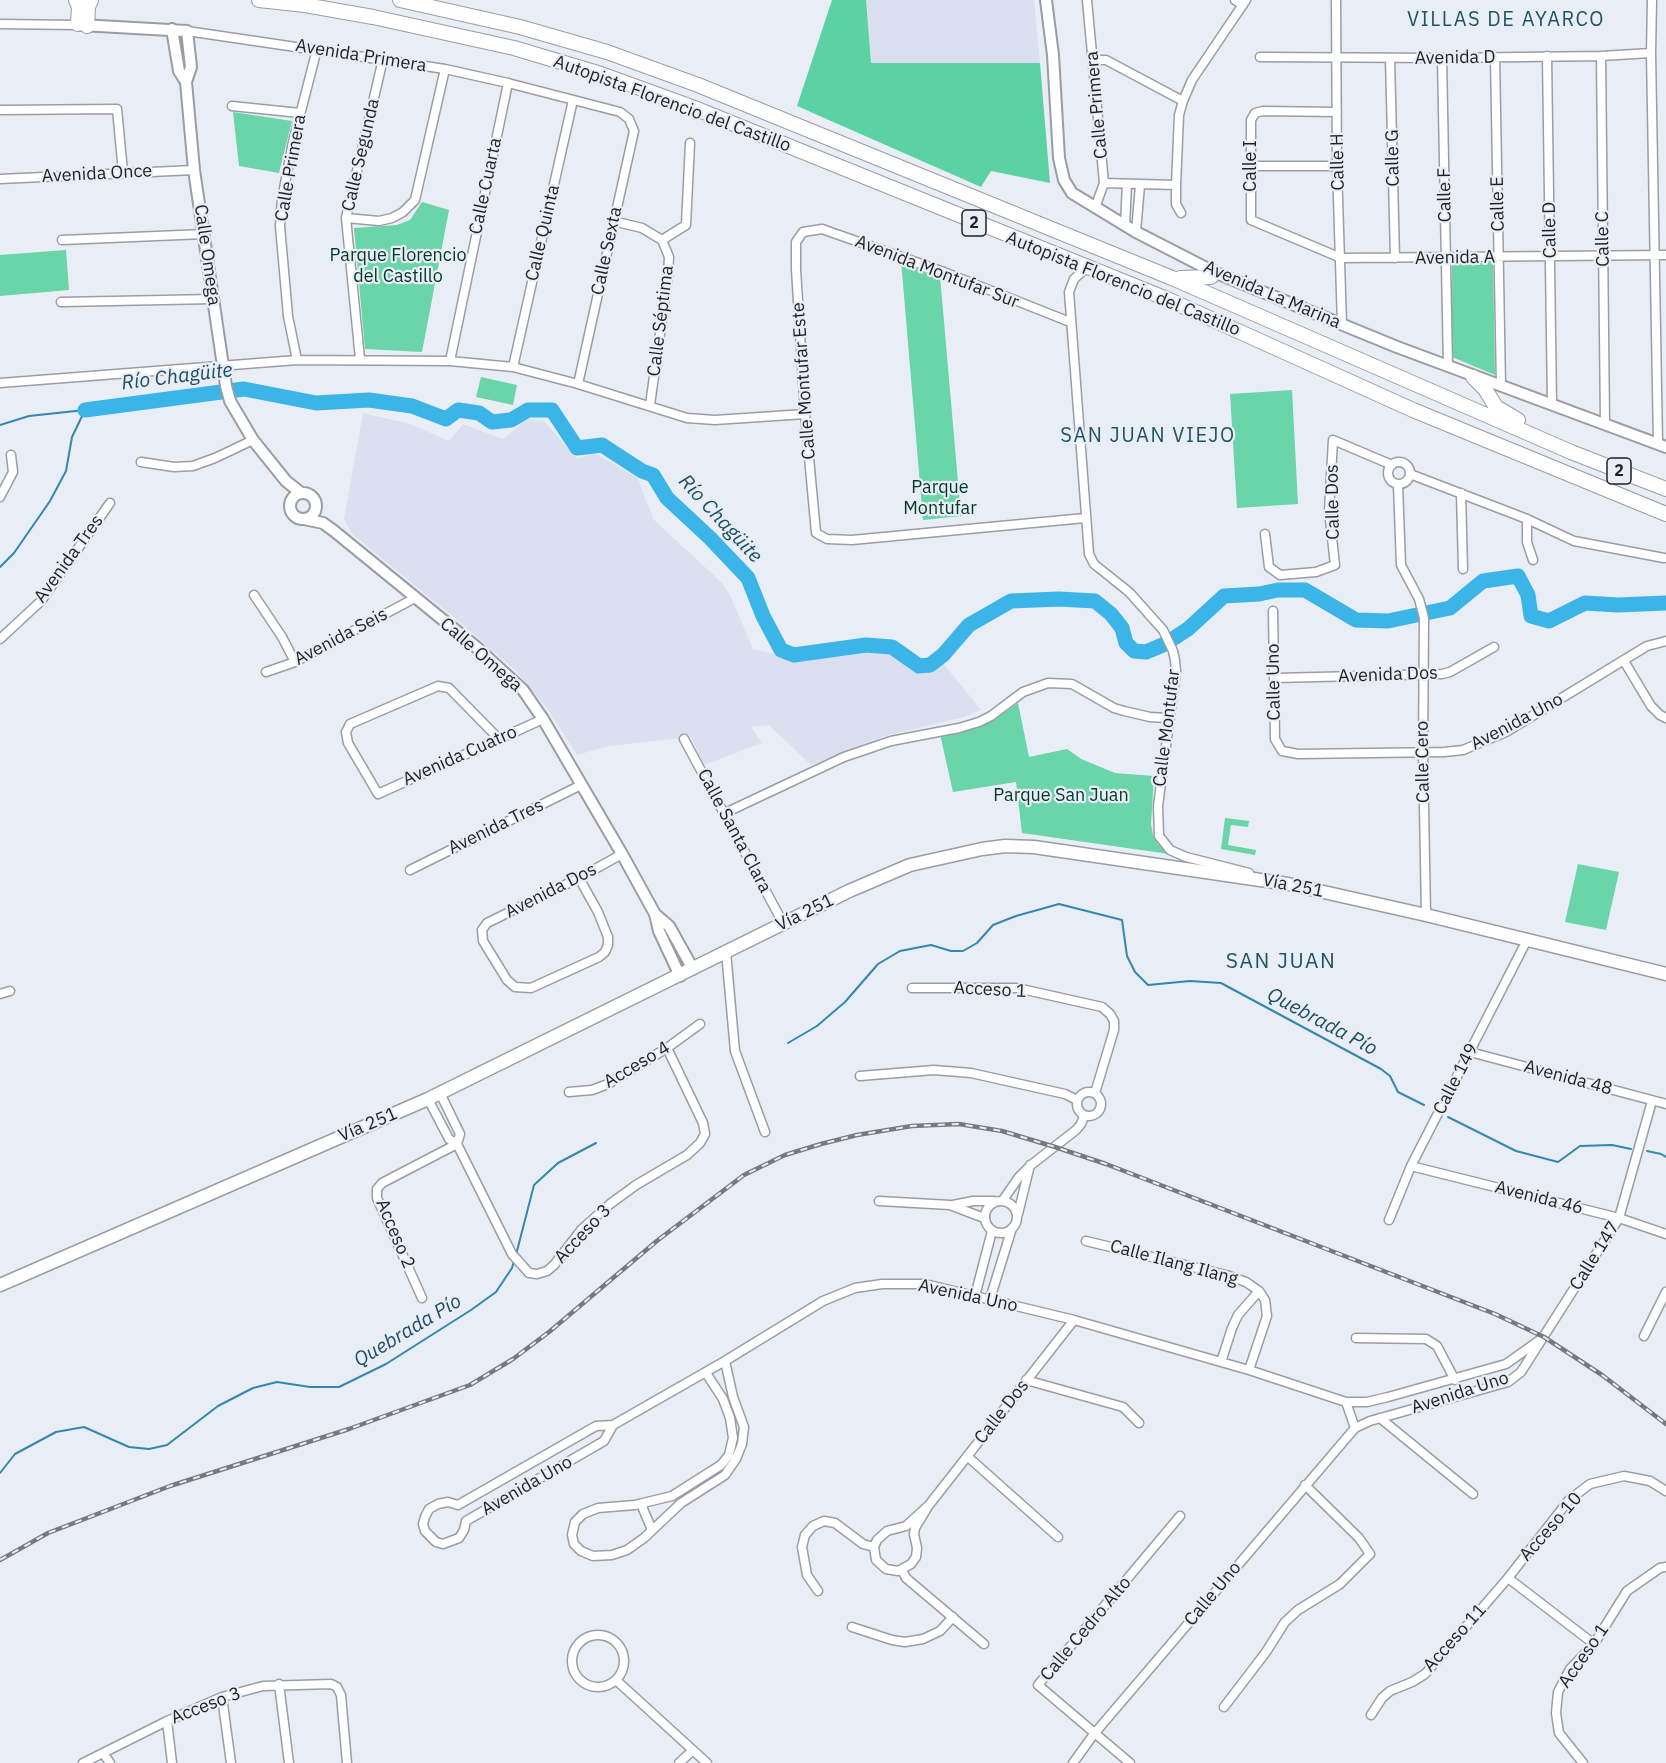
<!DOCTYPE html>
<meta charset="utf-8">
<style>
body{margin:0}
canvas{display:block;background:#e9edf5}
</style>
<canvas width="1666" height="1763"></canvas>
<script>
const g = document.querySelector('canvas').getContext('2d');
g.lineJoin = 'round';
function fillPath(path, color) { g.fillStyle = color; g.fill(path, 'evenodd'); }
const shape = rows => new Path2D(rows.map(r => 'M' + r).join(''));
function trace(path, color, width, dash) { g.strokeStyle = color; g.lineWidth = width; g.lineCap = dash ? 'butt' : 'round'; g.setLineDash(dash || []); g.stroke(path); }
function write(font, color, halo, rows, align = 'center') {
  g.font = font + ' "IBM Plex Sans",sans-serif'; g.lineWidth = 4.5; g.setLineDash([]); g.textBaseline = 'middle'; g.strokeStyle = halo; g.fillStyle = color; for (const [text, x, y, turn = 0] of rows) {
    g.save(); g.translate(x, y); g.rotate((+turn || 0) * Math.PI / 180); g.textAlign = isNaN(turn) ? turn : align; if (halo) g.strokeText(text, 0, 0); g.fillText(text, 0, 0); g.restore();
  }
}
const built = shape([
 [866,0,1034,0,1040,63,870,63],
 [363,413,410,424,449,441,463,424,503,439,528,419,544,421,577,459,594,453,637,477,654,520,721,582,730,595,753,649,803,661,859,652,890,653,919,670,932,669,942,662,981,710,964,717,885,736,811,765,769,725,751,727,762,743,704,765,691,737,609,746,577,755,547,708,517,672,461,623,352,534,344,519]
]);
const green = shape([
 [233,112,292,121,279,173,239,166],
 [422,202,449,210,422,352,365,349,354,228,397,225,410,220],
 [66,250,69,290,0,296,0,255],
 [901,260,940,276,961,516,923,520],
 [1452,262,1493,262,1495,375,1452,357],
 [481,377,517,385,513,405,476,397],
 [1292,390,1298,504,1237,508,1230,394],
 [1018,703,1029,757,1067,749,1081,759,1115,773,1154,776,1151,824,1153,835,1157,843,1169,854,1022,833,1016,782,953,792,940,734,970,729,994,720],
 [1225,818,1249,821,1248,827,1231,825,1228,845,1256,850,1255,855,1221,849],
 [1578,864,1619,872,1606,930,1565,922]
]);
const forest = shape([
 [832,0,866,0,871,63,1040,63,1050,183,991,171,981,187,797,106]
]);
const stream = shape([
 [0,425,29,416,85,410],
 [0,567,14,553,50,501,66,471,72,437,85,410],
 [788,1043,817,1026,845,1002,878,964,900,951,931,945,951,951,963,951,977,943,993,925,1016,916,1059,904,1122,920,1127,956,1135,972,1148,985,1190,981,1221,983,1381,1069,1390,1076,1398,1092,1424,1105],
 [1448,1117,1516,1151,1558,1162,1580,1146,1612,1145,1631,1149],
 [1647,1151,1661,1154,1666,1157],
 [516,1255,534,1185,558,1163,596,1143],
 [0,1473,15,1454,56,1432,84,1427,129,1447,149,1449,167,1445,218,1406,253,1388,277,1382,310,1387,339,1387,386,1364,471,1310,496,1292,512,1268,514,1261]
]);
const river = shape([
 [85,410,244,389,316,403,369,400,412,406,446,419,458,410,479,413,492,422,511,420,528,410,552,410,577,448,602,445,642,471,653,475,667,498,710,538,748,578,763,616,781,650,794,655,866,645,892,647,919,666,930,665,943,655,969,625,1011,601,1059,599,1095,601,1111,614,1122,628,1126,643,1134,651,1146,652,1165,644,1188,629,1224,596,1259,594,1278,590,1305,590,1356,620,1388,621,1450,608,1483,581,1518,576,1528,595,1531,616,1549,621,1585,603,1618,605,1666,603]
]);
const minor = shape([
 [1087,0,1104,183,1095,208],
 [1235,0,1243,5],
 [1336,0,1337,166,1342,325],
 [1652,0,1651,53,1658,443],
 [0,24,78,25],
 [187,31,445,69,508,83,620,112,629,119,634,131,578,384],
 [1547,56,1552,404],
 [1601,56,1605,423],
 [1260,57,1442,58,1601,56,1651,53],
 [1495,57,1501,386],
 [1390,58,1395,258],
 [1442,58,1448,367],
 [1093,60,1106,60,1183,101],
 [232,106,300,113],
 [0,110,117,109,123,172],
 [1337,112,1263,111,1255,113,1251,120,1251,220,1341,258,1666,255],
 [1251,166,1337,166],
 [0,179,194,170],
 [1104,183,1176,185],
 [1181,213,1176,204,1176,185,1179,115,1183,101,1192,80,1246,0],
 [346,218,379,221,392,218,403,212,415,200,445,69],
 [613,221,642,228,662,240],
 [1125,225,1127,184],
 [1136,232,1140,185],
 [62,240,204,234],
 [1086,268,1074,279,1069,292,1089,554,1094,564,1129,592,1163,630,1173,651,1175,660,1176,671,1158,806,1159,836,1170,850,1186,857,1249,873],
 [61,302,214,299],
 [1070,322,944,272,822,229,803,232,796,242,796,269,805,414,816,533,827,539,852,540,1085,518],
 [360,359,346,218,383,59],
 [297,360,288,316,280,226,282,199,293,142,317,49],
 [450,361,508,83],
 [513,367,573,100],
 [0,383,297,360,450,361,513,367,578,384,687,418,715,420,805,414],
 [650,405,668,276,669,257,662,240,686,225,690,143],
 [141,462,174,467,193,466,215,458,253,440],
 '1388 473a11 11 0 1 1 22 0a11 11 0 1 1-22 0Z',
 [1410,474,1527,519,1574,541,1664,558],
 [1398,485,1401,565,1419,599,1424,618,1423,752,1426,915],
 [1461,493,1463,569],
 [0,497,13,472,11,455],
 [1527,519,1527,542,1533,560],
 [1265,534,1269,567,1280,575,1316,572,1335,565,1329,511,1333,440,1392,465],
 [254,595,282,637,295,662],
 [1273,611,1275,739,1282,751,1298,754,1444,752,1463,750,1506,732,1637,652,1647,646,1666,641],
 [0,639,41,601,110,503],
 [1624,661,1651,706,1660,715,1666,718],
 [266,672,295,662,415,598],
 [1275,678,1442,674,1450,672,1494,647],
 [499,739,449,688,438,686,350,724,346,732,348,743,378,794,543,719],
 [684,739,783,923],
 [725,813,844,757,891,741,959,728,979,722,991,716,1023,692,1048,683,1072,684,1114,708,1124,711,1150,717,1168,718],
 [410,870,581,785],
 [579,878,598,912,608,937,608,945,605,952,599,957,531,988,515,987,507,980,483,941,482,930,487,923,579,878,622,854],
 [726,952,735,1051,765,1132],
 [912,988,1017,988,1102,1007,1110,1014,1114,1021,1114,1030,1095,1093],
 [0,994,10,991],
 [1470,1052,1666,1104],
 [860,1076,934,1070,971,1073,1065,1094,1077,1100],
 '1077 1104a12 12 0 1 1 24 0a12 12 0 1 1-24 0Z',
 [569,1092,592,1090,608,1084,667,1048,700,1024],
 [440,1093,460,1134,457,1144],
 [428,1099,449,1139,457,1144],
 [457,1144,512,1254,529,1273,537,1274,547,1271,554,1265,582,1229,610,1204,636,1185,687,1155,700,1143,705,1134,703,1123,667,1048],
 [1411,1166,1619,1218,1666,1234],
 [1003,1200,1019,1177,1031,1165,1076,1130,1081,1124,1084,1116],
 '985 1217a16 16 0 1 1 32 0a16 16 0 1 1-32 0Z',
 [879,1201,950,1205,984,1218],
 [953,1205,973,1201,994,1201],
 [1018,1214,1030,1165],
 [1389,1220,1411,1166,1527,940],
 [1086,1241,1226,1275,1246,1282,1259,1291,1265,1300,1267,1316,1249,1370],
 [975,1296,992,1231],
 [422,1298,377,1198,377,1189,382,1183,457,1144],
 [990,1299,1012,1228],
 [1644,1336,1666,1292],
 [1356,1338,1426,1339,1437,1346,1455,1380],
 [1221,1362,1232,1328,1238,1315,1259,1291],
 [706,1373,723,1399,730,1418,733,1438,729,1455,721,1465,672,1496,635,1505,598,1508,583,1514,575,1522,572,1535,574,1544,581,1551,593,1556,612,1555,627,1550,644,1538,681,1503,725,1475,736,1459,742,1444,744,1427,733,1397,725,1361],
 [1026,1380,1123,1407,1139,1423],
 [1346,1402,1355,1428],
 [1380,1418,1473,1494],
 [613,1425,604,1441,466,1521,464,1530,459,1538,443,1544,436,1542,425,1531,423,1524,425,1517,429,1509,438,1504,448,1502,458,1505,596,1426,613,1425,725,1361,823,1301,855,1288,882,1284,925,1284,1074,1320,1249,1370,1346,1402,1367,1402,1388,1397,1506,1364,1544,1337],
 [967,1456,1058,1537],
 [641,1504,652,1530],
 [929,1505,906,1526,887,1531,877,1540,874,1547,876,1560,886,1569,898,1571,911,1564,916,1557,917,1548,914,1534,915,1528,929,1505,1074,1320],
 [902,1570,906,1578,984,1644],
 [1508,1578,1594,1644],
 [818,1591,807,1575,802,1547,805,1535,813,1526,824,1521,835,1523,863,1544,874,1547],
 [852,1627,892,1640,905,1642,923,1639,940,1631,953,1617],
 '572 1661a26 26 0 1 1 52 0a26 26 0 1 1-52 0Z',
 [616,1680,707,1763],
 [279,1684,289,1763],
 [222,1697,231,1763],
 [1224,1707,1266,1652,1285,1622,1298,1610,1340,1584,1370,1554,1359,1538,1305,1485],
 [1371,1715,1382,1698,1390,1691,1412,1682,1425,1674,1508,1578,1569,1500,1590,1484,1624,1476,1650,1481,1666,1491],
 [167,1721,172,1763],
 [103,1753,110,1763],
 [83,1763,167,1721,222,1697,263,1686,331,1684,337,1687,341,1695,347,1763],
 [679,1763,693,1750],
 [1073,1763,1094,1734,1355,1428,1370,1421,1508,1382,1521,1372,1619,1218,1652,1101],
 [1130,1763,1038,1685,1180,1516],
 [1583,1763,1559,1733,1556,1713,1558,1692,1570,1669,1594,1644,1627,1591,1660,1568,1666,1567]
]);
const tertiary = shape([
 [1046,0,1053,55,1059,158,1064,180,1072,193,1136,232,1214,272,1397,347,1666,447],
 [81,25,187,31,191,67,186,82,194,170,226,386,230,401,253,440,286,481,301,493],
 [172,29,179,71,186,82],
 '290 506a13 13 0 1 1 26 0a13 13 0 1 1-26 0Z',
 [304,519,323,523,334,531,475,646,523,690,543,719,622,854,655,914,659,931,680,976],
 [655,914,669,926,693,969]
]);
const secondary = shape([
 [0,1285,428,1099,849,891,910,865,982,849,1005,846,1034,847,1288,884,1426,915,1666,974]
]);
const trunk = shape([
 [76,0,79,7,78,24],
 [259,0,305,5,373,17,514,48,601,74,692,107,1167,299,1413,410,1666,514],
 [400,0,520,27,607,52,698,85,1172,278,1571,452,1666,489],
 [87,26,88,7,91,0],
 [1180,278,1211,277,1214,272],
 [1473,377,1485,389,1496,407,1518,420]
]);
const rail = shape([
 [0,1560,48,1533,170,1486,349,1429,470,1385,513,1359,549,1332,658,1240,744,1175,785,1155,821,1144,857,1135,912,1126,959,1124,1002,1131,1055,1147,1106,1164,1495,1314,1544,1337,1602,1375,1666,1424]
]);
const shields = [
 [974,223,24],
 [1619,471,24]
];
const shieldNames = [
 ["2",974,223],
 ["2",1619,471]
];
const streetNames = [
 ["Avenida Primera",361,56,9],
 ["Avenida D",1455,58,-1],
 ["Autopista Florencio del Castillo",672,104,20],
 ["Calle Primera",1097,105,-95],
 ["Calle Segunda",361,155,-77],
 ["Calle G",1393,158,-91],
 ["Calle H",1338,162,-91],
 ["Calle I",1251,166,-90],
 ["Calle Primera",291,168,-80],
 ["Avenida Once",97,174,-3],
 ["Calle Cuarta",486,186,-78],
 ["Calle F",1445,195,-91],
 ["Calle E",1498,204,-91],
 ["Calle D",1550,230,-91],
 ["Calle Quinta",543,233,-77],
 ["Calle C",1603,239,-91],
 ["Calle Sexta",607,251,-78],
 ["Calle Omega",207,255,82],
 ["Avenida A",1455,258,-1],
 ["Avenida Montufar Sur",937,272,21],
 ["Autopista Florencio del Castillo",1123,284,22],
 ["Avenida La Marina",1272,295,23],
 ["Calle Séptima",661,321,-83],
 ["Calle Montufar Este",804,381,-94],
 ["Calle Dos",1333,502,-91],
 ["Avenida Tres",69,559,-54],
 ["Avenida Seis",341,637,-28],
 ["Calle Omega",481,655,41],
 ["Avenida Dos",1388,675,-2],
 ["Calle Uno",1274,682,-91],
 ["Avenida Uno",1517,722,-28],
 ["Calle Montufar",1167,728,-83],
 ["Avenida Cuatro",460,756,-24],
 ["Calle Cero",1423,762,-91],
 ["Avenida Tres",496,827,-26],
 ["Calle Santa Clara",734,831,62],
 ["Vía 251",1293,886,11],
 ["Avenida Dos",551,891,-27],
 ["Vía 251",805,913,-26],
 ["Acceso 1",990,990,3],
 ["Acceso 4",637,1065,-31],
 ["Avenida 48",1568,1078,15],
 ["Calle 149",1456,1079,-63],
 ["Vía 251",368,1125,-23],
 ["Avenida 46",1539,1198,14],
 ["Acceso 2",395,1234,67],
 ["Acceso 3",583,1234,-47],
 ["Calle 147",1595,1256,-58],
 ["Calle Ilang Ilang",1174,1263,15],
 ["Avenida Uno",968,1296,12],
 ["Avenida Uno",1460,1393,-18],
 ["Calle Dos",1002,1412,-52],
 ["Avenida Uno",527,1486,-30],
 ["Acceso 10",1551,1527,-49],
 ["Calle Uno",1213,1594,-50],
 ["Calle Cedro Alto",1086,1629,-50],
 ["Acceso 11",1455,1638,-48],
 ["Acceso 1",1584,1656,-55],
 ["Acceso 3",206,1706,-21]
];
const parkNames = [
 ["Parque Florencio",398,256],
 ["del Castillo",398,277],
 ["Parque",940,488],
 ["Montufar",940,509],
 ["Parque San Juan",1061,796]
];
const neighbourhoodNames = [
 ["VILLAS DE AYARCO",1506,20],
 ["SAN JUAN VIEJO",1148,436]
];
const waterNames = [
 ["Río Chagüite",177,377,-7],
 ["Río Chagüite",720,519,47],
 ["Quebrada Pío",1322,1022,28],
 ["Quebrada Pío",408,1331,-31]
];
const quarterNames = [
 ["SAN JUAN",1281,962]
];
fillPath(built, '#dae0ef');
fillPath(green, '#69d5a8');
fillPath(forest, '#5cd2a3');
trace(stream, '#3388ac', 2);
trace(river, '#3bb4e7', 15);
trace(minor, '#9a9da5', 11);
trace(tertiary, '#9a9da5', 14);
trace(secondary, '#9a9da5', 15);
trace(trunk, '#9a9da5', 16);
trace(minor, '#fff', 8);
trace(tertiary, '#fff', 10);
trace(secondary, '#fff', 12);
trace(trunk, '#fff', 14);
trace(rail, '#77797e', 4.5);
trace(rail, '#e9edf5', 2, [7]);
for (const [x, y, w] of shields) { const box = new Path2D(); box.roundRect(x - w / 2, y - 13, w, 26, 4.5); g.fillStyle = '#e9edf5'; g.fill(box); trace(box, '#1f2023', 1.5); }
write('bold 16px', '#1f2023', null, shieldNames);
write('18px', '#1f2023', '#e9edf5', streetNames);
write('18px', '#013826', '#e9edf5', parkNames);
g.letterSpacing = '1.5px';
write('20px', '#1f5462', '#e9edf5', neighbourhoodNames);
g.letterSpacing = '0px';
write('italic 20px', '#1d4d63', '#e9edf5', waterNames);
g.letterSpacing = '1.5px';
write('21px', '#1f5462', '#e9edf5', quarterNames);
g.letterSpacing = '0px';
</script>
